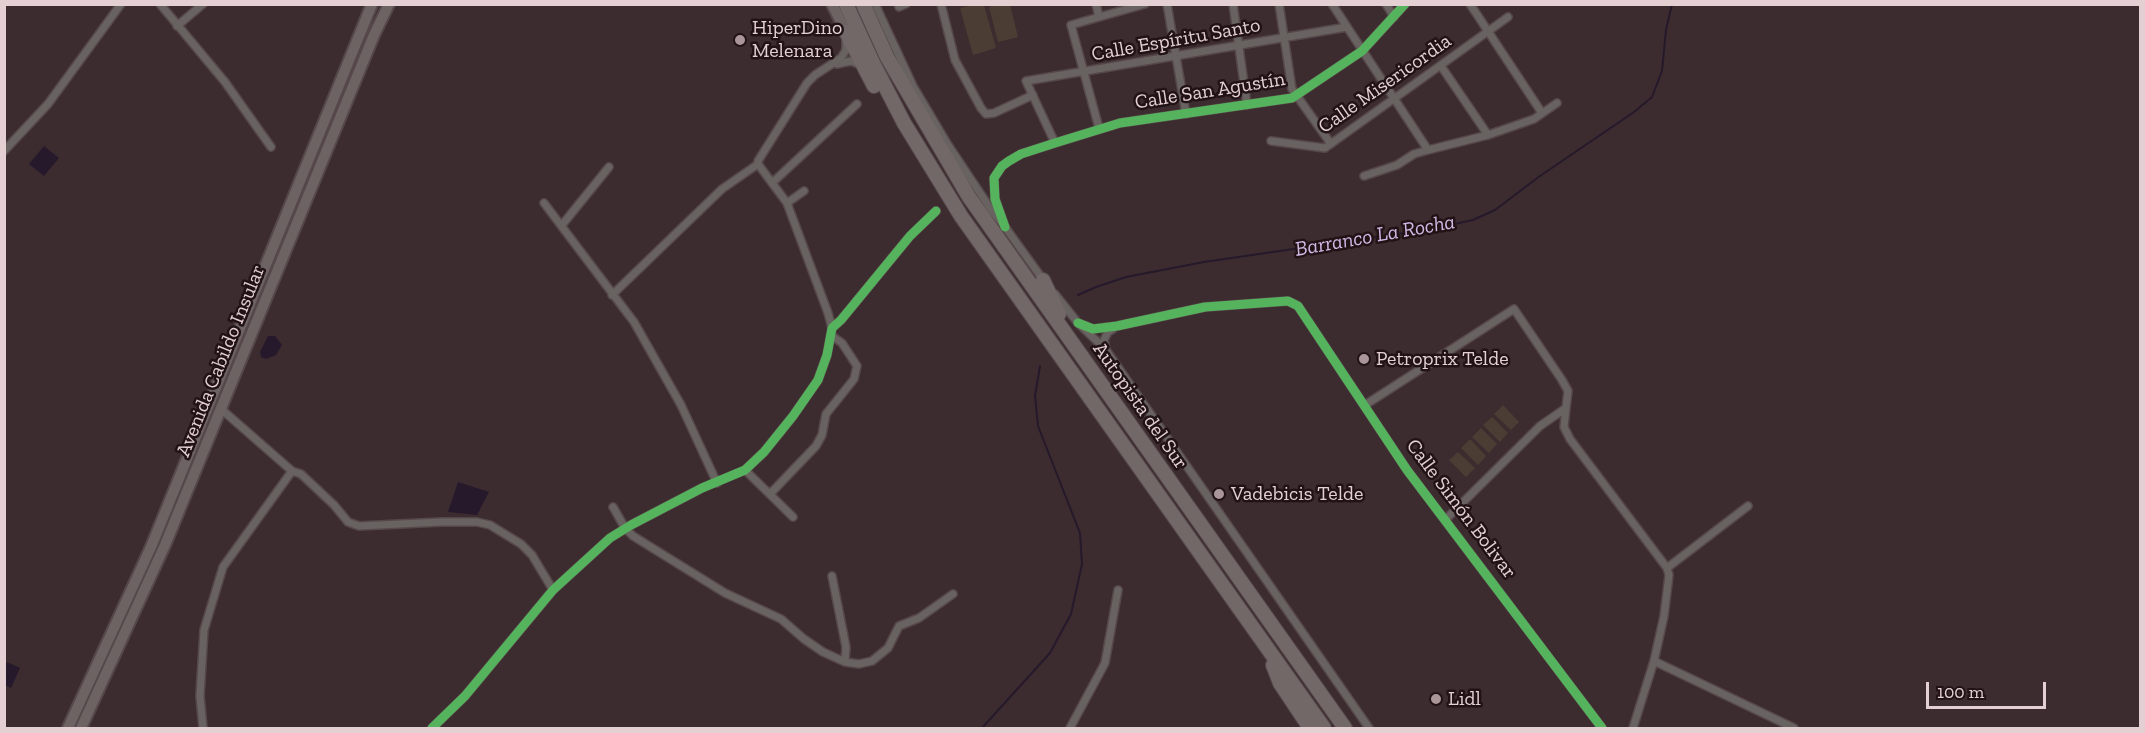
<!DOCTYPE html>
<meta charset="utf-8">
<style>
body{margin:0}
#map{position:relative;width:2145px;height:733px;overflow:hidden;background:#3d2c2f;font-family:"Zilla Slab",serif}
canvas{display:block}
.frame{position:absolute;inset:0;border:6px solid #e4cfd2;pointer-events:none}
.scale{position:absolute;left:1926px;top:682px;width:120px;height:27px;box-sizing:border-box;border:3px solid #e4cfd2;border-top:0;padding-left:8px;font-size:18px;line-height:21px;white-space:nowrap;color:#e4cfd2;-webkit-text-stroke:4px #211315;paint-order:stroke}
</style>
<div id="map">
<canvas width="2145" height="733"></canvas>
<div class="frame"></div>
<div class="scale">100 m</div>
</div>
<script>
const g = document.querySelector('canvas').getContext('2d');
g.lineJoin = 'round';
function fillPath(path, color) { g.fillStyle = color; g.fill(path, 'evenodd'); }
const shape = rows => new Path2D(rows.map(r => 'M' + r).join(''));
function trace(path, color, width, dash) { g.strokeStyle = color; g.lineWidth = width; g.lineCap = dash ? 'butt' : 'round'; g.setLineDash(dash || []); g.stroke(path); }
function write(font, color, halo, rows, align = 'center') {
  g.font = font + ' "Zilla Slab",serif'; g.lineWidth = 5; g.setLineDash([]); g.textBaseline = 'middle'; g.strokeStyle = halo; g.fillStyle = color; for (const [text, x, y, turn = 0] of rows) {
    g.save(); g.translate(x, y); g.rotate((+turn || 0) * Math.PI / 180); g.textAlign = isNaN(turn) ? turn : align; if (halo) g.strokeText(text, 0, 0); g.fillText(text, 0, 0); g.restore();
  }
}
const green = shape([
 [998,4,1010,5,1018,37,998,42,989,7],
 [972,5,984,5,996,48,973,55,960,8],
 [1503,405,1519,422,1511,430,1494,414],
 [1492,417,1508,433,1500,442,1483,425],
 [1481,428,1497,444,1489,453,1472,437],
 [1470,439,1486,456,1478,465,1461,448],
 [1458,452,1475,468,1466,477,1449,460]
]);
const water = shape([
 [44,146,59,158,44,176,29,164],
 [268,336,275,336,282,345,276,355,266,359,261,357,260,352],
 [458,482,489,492,477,515,448,512],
 [7,662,20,668,11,688,5,685,5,668]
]);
const stream = shape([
 [1078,295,1096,287,1126,277,1204,262,1431,229,1473,220,1495,210,1540,176,1634,112,1652,97,1662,71,1666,30,1672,4],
 [982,728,1050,653,1071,614,1082,564,1080,533,1038,426,1035,396,1040,366]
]);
const minor = shape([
 [160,4,225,82,271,147],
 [875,4,913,86,948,145,992,211,1005,227,1044,281],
 [898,4,899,7,906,4],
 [941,4,955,60,981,108,986,114,994,113,1033,95],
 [1096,4,1099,17],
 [1167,4,1186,114],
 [1233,4,1247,105],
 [1279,4,1292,89,1331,144],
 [1332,4,1428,150],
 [1386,4,1394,17],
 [1470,4,1542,113],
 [177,26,203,4],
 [837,64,851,61,861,65],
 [1441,66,1488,135],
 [1099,128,1071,25,1145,4],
 [1271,141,1325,148,1508,17],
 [1055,143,1026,81,1347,27],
 [4,151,48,104,121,4],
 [758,164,787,203,828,313,832,328],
 [1364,176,1397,165,1414,154,1428,150,1488,135,1534,119,1557,103],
 [772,183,857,104],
 [544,203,634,322,681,405,717,483],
 [787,203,804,191],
 [562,225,609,167],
 [1005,227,995,199,994,178,1002,166,1009,161,1021,154,1055,143,1120,123,1292,98,1362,51,1405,4],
 [1055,294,1078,323,1106,350],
 [612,295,722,189,758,164,758,161,807,83,815,75,841,58,846,50,846,37],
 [1078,323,1093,329,1117,326,1205,307,1288,301,1298,306,1407,470,1602,728],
 [1113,329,1108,332,1104,340,1106,350,1369,728],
 [1365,405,1514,309,1562,380,1568,391,1566,408,1540,426,1446,519],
 [220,408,292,471,301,474,334,505,348,522,359,526,441,522,477,522,490,525,521,544,532,555,553,590],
 [1566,408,1564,427,1570,439,1667,568,1669,575,1664,616,1654,661,1633,728],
 [745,470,793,517],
 [770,494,816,446,822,435,826,414,854,379,857,366,842,343,832,336],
 [613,507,625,528,633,536,725,593,781,619,804,639,823,652,845,662,859,664,872,661,888,648,899,626,919,618,953,594],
 [1667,568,1748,506],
 [832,576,846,647,845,662],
 [1654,661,1794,728],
 [203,728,200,696,204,630,223,567,292,471],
 [432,728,465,696,553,590,610,538,631,525,702,488,745,470,764,452,793,416,818,380,827,355,832,328,841,320,910,236,936,211],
 [1070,728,1105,663,1118,590]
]);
const primary = shape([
 [832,4,846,32],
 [68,728,151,547,372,4],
 [81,728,165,545,374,35,389,4]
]);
const motorway = shape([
 [846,4,873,63,904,123,961,216,1324,728],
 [863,4,887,57,969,197,1345,728],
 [846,32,874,86],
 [1043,280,1059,314],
 [1273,665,1280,683,1310,728]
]);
const cycleway = shape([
 [1005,227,995,199,994,178,1002,166,1009,161,1021,154,1055,143,1120,123,1292,98,1362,51,1405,4],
 [1078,323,1093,329,1117,326,1205,307,1288,301,1298,306,1407,470,1602,728],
 [432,728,465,696,553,590,610,538,631,525,702,488,745,470,764,452,793,416,818,380,827,355,832,328,841,320,910,236,936,211]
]);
const markers = [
 [740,40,6,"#aa9699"],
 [1364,359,6,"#aa9699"],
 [1219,494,6,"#aa9699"],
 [1436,699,6,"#aa9699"]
];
const poiNames = [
 ["HiperDino",752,28],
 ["Melenara",752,51],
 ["Petroprix Telde",1376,359],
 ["Vadebicis Telde",1231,494],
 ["Lidl",1448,699]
];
const streetNames = [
 ["Calle Espíritu Santo",1176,40,-10],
 ["Calle Misericordia",1385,84,-35],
 ["Calle San Agustín",1210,91,-9],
 ["Avenida Cabildo Insular",221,361,-68],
 ["Autopista del Sur",1140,406,55],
 ["Calle Simón Bolivar",1461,509,53]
];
const waterNames = [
 ["Barranco La Rocha",1375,236,-10]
];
fillPath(green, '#4b3d33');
fillPath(water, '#25192b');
trace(stream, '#25192b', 2);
trace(minor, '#56484a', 10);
trace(primary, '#56484a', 14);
trace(motorway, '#56484a', 16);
trace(minor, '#686260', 7);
trace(primary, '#6d6362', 10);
trace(motorway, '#736868', 14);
trace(cycleway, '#56b35d', 9);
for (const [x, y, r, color] of markers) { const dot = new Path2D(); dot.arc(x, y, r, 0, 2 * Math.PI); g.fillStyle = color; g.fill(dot); trace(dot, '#211315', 2); }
write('20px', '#e4cfd2', '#211315', poiNames, 'left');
write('20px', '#e4cfd2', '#211315', streetNames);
write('italic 21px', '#d3b8e6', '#211315', waterNames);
</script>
